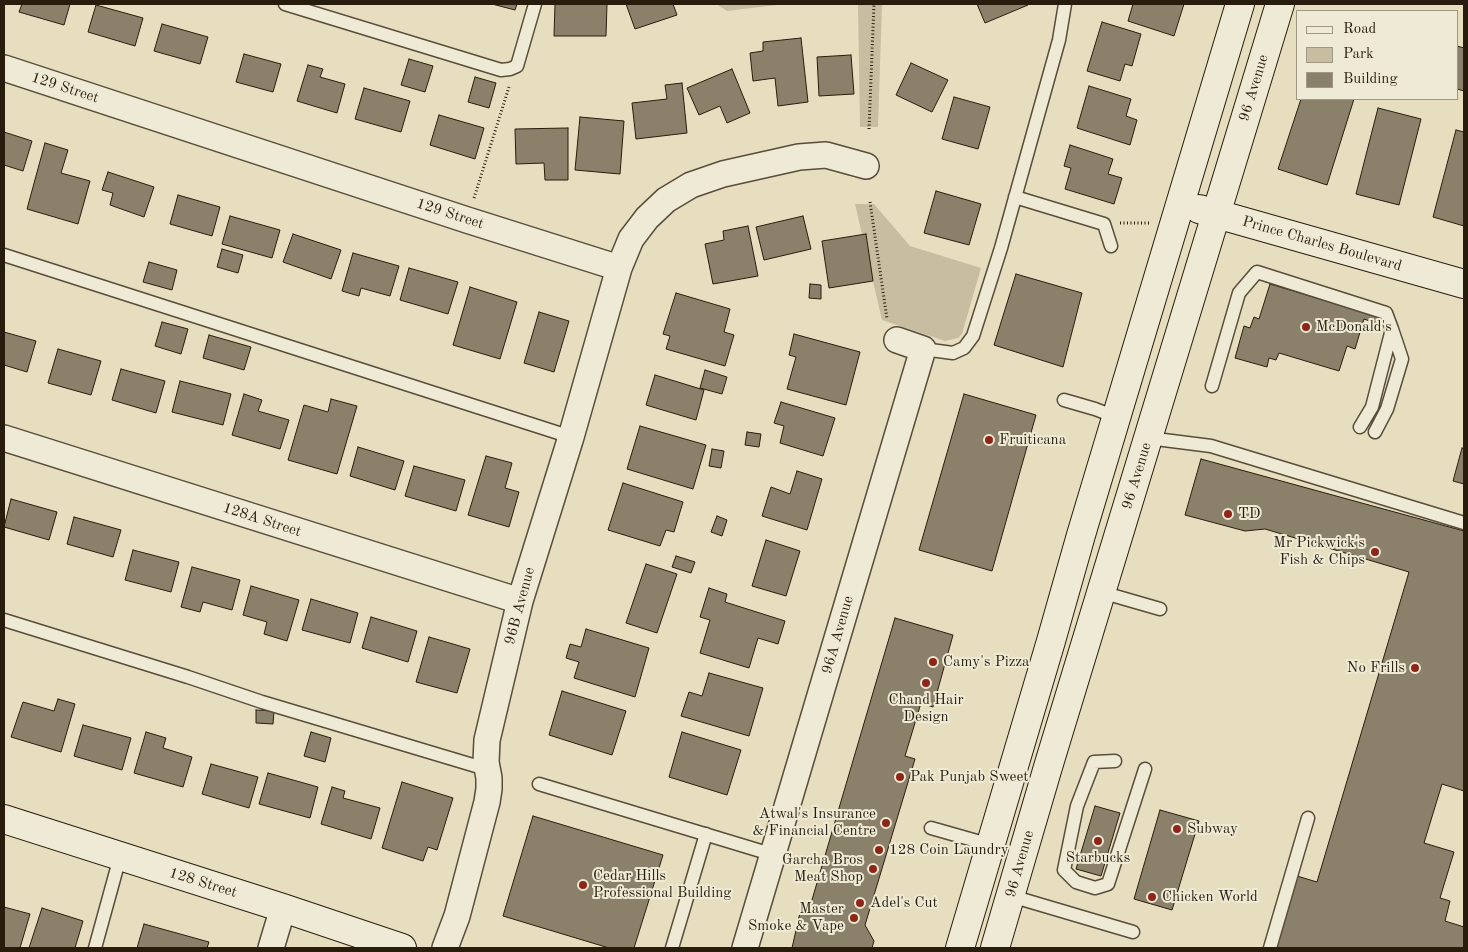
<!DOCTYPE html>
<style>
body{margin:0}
#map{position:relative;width:1468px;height:952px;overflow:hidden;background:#e7debf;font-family:"Old Standard TT",serif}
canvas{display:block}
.frame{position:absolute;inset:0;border:5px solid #281d0d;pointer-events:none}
.legend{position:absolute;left:1296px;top:10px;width:162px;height:90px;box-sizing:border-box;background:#efead5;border:1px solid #9f9885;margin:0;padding:6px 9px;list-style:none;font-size:15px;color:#281d0d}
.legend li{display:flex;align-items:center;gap:10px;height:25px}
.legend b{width:25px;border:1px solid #9f9885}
</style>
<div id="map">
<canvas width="1468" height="952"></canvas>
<div class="frame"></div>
<ul class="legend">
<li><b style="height:6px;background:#efead5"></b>Road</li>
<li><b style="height:14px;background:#c7bda1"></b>Park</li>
<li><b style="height:14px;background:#8b816a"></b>Building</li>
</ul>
</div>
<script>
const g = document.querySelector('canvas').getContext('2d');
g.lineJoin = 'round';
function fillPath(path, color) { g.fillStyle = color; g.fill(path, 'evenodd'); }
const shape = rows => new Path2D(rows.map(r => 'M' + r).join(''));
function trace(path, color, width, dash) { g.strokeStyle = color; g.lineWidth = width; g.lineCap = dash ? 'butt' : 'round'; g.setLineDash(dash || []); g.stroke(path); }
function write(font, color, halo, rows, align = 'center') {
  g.font = font + ' "Old Standard TT",serif'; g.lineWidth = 4; g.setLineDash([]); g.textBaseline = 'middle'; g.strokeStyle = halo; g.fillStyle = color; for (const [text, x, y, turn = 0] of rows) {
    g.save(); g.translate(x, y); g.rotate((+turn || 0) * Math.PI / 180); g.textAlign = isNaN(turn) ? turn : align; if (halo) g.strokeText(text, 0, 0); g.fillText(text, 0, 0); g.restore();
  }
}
const green = shape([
 [716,4,785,4,727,11],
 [858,4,882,4,878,127,860,127],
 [855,204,874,204,910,246,981,268,962,334,958,338,945,341,882,320]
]);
const building = shape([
 [22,4,70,4,64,25,19,12,22,4],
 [492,4,517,4,515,10,492,4],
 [555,4,607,4,606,36,554,36,555,4],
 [626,4,673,4,677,15,635,29,626,4],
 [977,4,1028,4,1028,5,985,23,977,4],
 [1133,4,1184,4,1174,36,1128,21,1133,4],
 [96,5,143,18,135,46,88,32,96,5],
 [1102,22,1141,34,1132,66,1125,64,1120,81,1087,71,1102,22],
 [162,24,208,37,200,64,154,51,162,24],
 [801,38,808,102,778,106,775,78,753,81,750,53,763,51,763,42,801,38],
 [1457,46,1464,48,1464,91,1457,89,1457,46],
 [244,54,281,64,273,92,236,82,244,54],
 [851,55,854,94,819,96,817,57,851,55],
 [409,59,433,66,425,92,401,85,409,59],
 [911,63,948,80,932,112,896,95,911,63],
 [308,65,323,69,320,77,345,84,337,113,297,101,308,65],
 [732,69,750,113,727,123,720,106,699,115,687,88,732,69],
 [475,77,496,83,489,108,468,102,475,77],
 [682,83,687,133,636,139,632,103,667,99,665,85,682,83],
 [1089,86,1131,99,1126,116,1137,120,1130,145,1077,128,1089,86],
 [364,88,410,101,401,132,355,119,364,88],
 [954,97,990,107,978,149,942,139,954,97],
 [1301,99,1354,99,1327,185,1278,169,1301,99],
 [1378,108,1421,119,1399,205,1356,194,1378,108],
 [439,115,484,128,475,159,430,145,439,115],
 [580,117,624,121,620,174,575,170,580,117],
 [568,128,568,180,545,180,544,163,516,164,515,129,568,128],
 [1456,130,1464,132,1464,226,1433,217,1456,130],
 [4,132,32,141,23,171,4,165,4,132],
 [45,143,68,150,61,173,90,181,78,224,27,209,45,143],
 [1070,145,1113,159,1108,174,1122,178,1114,204,1065,189,1071,168,1064,166,1070,145],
 [108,172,154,187,144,217,110,205,113,193,102,190,108,172],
 [936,191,981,204,969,245,924,233,936,191],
 [178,195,220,207,212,236,170,224,178,195],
 [230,216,280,230,272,258,222,244,230,216],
 [803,216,811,249,764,260,756,227,803,216],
 [748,226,758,276,713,284,705,244,724,240,723,231,748,226],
 [293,234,341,250,331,279,283,262,293,234],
 [866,234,873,281,829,288,822,241,866,234],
 [222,249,243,255,238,273,217,267,222,249],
 [353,253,399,266,390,296,361,288,359,296,342,291,353,253],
 [149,262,177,270,172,290,143,282,149,262],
 [409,268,458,282,448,314,400,300,409,268],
 [1016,274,1082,293,1063,367,994,345,1016,274],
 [810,284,821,285,821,299,809,298,810,284],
 [1270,284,1380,317,1378,324,1364,319,1355,349,1347,346,1339,371,1279,353,1276,360,1269,358,1267,367,1235,358,1244,326,1250,328,1254,317,1259,319,1270,284],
 [470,287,517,302,500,359,453,345,470,287],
 [676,293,730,309,724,332,734,335,725,366,666,349,670,336,663,334,676,293],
 [539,312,569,321,554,372,524,363,539,312],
 [162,322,188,329,181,354,155,346,162,322],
 [4,332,36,341,27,372,4,365,4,332],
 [794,334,860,352,846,405,787,389,796,357,789,355,794,334],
 [209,335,251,347,244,370,203,358,209,335],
 [58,349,101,361,91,395,48,383,58,349],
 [121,369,165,381,156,413,112,400,121,369],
 [705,370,727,377,722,394,700,388,705,370],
 [655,375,704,390,696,420,646,405,655,375],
 [180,381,231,394,223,425,172,412,180,381],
 [244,394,262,400,258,411,289,420,280,449,232,435,244,394],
 [964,394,1036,415,992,571,919,550,964,394],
 [331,399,357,406,337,474,288,460,304,405,328,412,331,399],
 [781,402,835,418,823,456,780,443,784,426,774,423,781,402],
 [640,426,706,445,693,489,627,469,640,426],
 [747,432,761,434,759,447,745,445,747,432],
 [358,447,404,461,395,490,350,476,358,447],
 [1462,448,1464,449,1464,484,1453,481,1462,448],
 [712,449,724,451,721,468,709,466,712,449],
 [486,456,512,463,505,488,519,492,509,527,468,515,486,456],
 [1201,459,1464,531,1464,791,1442,784,1424,843,1454,852,1440,898,1450,901,1445,921,1464,927,1464,948,1275,948,1297,876,1317,882,1409,572,1265,529,1245,531,1185,515,1201,459],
 [414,466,465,480,456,511,405,496,414,466],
 [797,471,822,479,807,530,762,516,771,487,790,494,797,471],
 [623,483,683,502,674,532,666,530,660,546,608,530,623,483],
 [11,499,57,512,49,540,4,527,11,499],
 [717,516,727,520,722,536,711,532,717,516],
 [74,517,121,530,113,557,67,544,74,517],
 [766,540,800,551,786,596,752,586,766,540],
 [133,550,179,562,171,592,125,580,133,550],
 [676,556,695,562,691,573,672,567,676,556],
 [646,564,677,574,657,633,626,623,646,564],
 [192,567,240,580,232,610,203,602,200,612,181,607,192,567],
 [251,586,299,600,287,641,264,634,267,622,243,615,251,586],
 [709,588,727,594,725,602,785,621,778,644,758,638,749,668,700,653,710,620,700,617,709,588],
 [311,599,358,613,350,643,302,630,311,599],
 [371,617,417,631,408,662,362,648,371,617],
 [895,618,953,635,933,707,921,703,905,756,915,759,865,925,874,941,872,948,792,948,801,908,809,910,895,618],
 [586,629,649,648,635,697,574,678,579,662,566,658,570,644,581,647,586,629],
 [429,637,470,649,457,693,416,682,429,637],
 [709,673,763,688,749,736,681,716,689,692,702,696,709,673],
 [562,691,626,711,612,755,549,735,562,691],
 [58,699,75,704,61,752,11,737,23,702,54,711,58,699],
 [256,710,274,711,273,724,256,723,256,710],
 [83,725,131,738,122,770,74,756,83,725],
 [146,732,166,738,163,748,192,757,183,787,134,773,146,732],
 [311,732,331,738,325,762,304,756,311,732],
 [682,732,741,750,727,795,669,777,682,732],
 [211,764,258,777,249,808,202,794,211,764],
 [268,773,318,787,310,818,259,804,268,773],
 [402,782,453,798,437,850,428,847,423,861,382,848,402,782],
 [332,787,345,791,343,798,380,808,371,839,321,824,332,787],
 [1095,806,1120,813,1101,876,1076,869,1095,806],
 [1160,810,1199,821,1172,910,1134,899,1160,810],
 [533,816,663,855,634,948,609,948,503,916,533,816],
 [4,907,30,914,20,948,4,948,4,907],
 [42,908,83,921,75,948,29,948,42,908],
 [144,924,209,942,207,948,137,948,144,924]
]);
const path = shape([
 [869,129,874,4],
 [474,198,509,87],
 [870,202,887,319],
 [1120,223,1149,223]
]);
const lane = shape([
 [285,4,501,70,510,69,517,66,535,4],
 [1015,197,1104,224,1111,246],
 [4,255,571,437],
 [923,349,953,353,964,348,973,336,1001,248,1059,40,1065,4],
 [1212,386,1239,293,1257,272,1386,313,1392,329,1372,407,1360,427],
 [1064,400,1095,409,1116,417],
 [1375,432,1387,409,1402,359,1392,329],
 [1148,438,1211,446,1464,523],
 [1101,592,1160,609],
 [4,620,188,677,262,702,486,769],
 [1115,761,1094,762,1077,806,1064,870,1076,882,1095,888,1108,884,1145,769],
 [539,784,774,855],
 [931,828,991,845],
 [1011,896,1133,932],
 [95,948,120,857],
 [672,948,706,834],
 [1270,948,1308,818]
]);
const street = shape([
 [4,68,467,220,619,268,631,239,647,218,666,200,691,185,723,174,799,157,826,155,866,166],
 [4,438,520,601],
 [271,948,283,908],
 [445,948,457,916,487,802,489,789,489,778,486,762,487,740,520,601,571,437,619,268],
 [745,948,923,349,897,340]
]);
const secondary = shape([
 [1199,209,1464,284],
 [4,819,283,908,402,948],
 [960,948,1051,641,1081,535,1240,4],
 [995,948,1048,767,1280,4]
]);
const markers = [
 [1306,327,5,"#8f2418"],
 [989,440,5,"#8f2418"],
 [1228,514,5,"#8f2418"],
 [1375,552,5,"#8f2418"],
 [933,662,5,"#8f2418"],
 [1415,668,5,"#8f2418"],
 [926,683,5,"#8f2418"],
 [900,777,5,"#8f2418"],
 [886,823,5,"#8f2418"],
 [1177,829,5,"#8f2418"],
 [1098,841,5,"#8f2418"],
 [879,850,5,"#8f2418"],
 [873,869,5,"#8f2418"],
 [583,885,5,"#8f2418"],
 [1152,897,5,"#8f2418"],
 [860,903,5,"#8f2418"],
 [854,918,5,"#8f2418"]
];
const streetNames = [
 ["129 Street",65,88,18],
 ["96 Avenue",1254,88,-73],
 ["129 Street",450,214,18],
 ["Prince Charles Boulevard",1322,244,16],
 ["96 Avenue",1137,476,-73],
 ["128A Street",262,520,18],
 ["96B Avenue",520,606,-75],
 ["96A Avenue",838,635,-74],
 ["96 Avenue",1020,864,-74],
 ["128 Street",203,883,17]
];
const poiNames = [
 ["McDonald's",1316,327],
 ["Fruiticana",999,440],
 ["TD",1238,514],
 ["Mr Pickwick's",1365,543,"right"],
 ["Fish & Chips",1365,560,"right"],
 ["Camy's Pizza",943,662],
 ["No Frills",1405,668,"right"],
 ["Chand Hair",926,700,"center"],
 ["Design",926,717,"center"],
 ["Pak Punjab Sweet",910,777],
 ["Atwal's Insurance",876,814,"right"],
 ["& Financial Centre",876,831,"right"],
 ["Subway",1187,829],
 ["128 Coin Laundry",889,850],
 ["Starbucks",1098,858,"center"],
 ["Garcha Bros",863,860,"right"],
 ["Meat Shop",863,877,"right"],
 ["Cedar Hills",593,876],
 ["Professional Building",593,893],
 ["Chicken World",1162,897],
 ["Adel's Cut",870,903],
 ["Master",844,909,"right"],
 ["Smoke & Vape",844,926,"right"]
];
fillPath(green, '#c7bda1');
fillPath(building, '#8b816a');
trace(building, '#281d0d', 1);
trace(lane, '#584d3a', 15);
trace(street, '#584d3a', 28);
trace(secondary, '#281d0d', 30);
trace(path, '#281d0d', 3, [1, 2.5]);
trace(lane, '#efead5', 12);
trace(street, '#efead5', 25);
trace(secondary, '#efead5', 28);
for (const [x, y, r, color] of markers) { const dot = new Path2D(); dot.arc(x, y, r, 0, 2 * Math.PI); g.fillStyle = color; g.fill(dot); trace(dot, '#efead5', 2); }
write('15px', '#281d0d', '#efead5', streetNames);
write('15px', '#281d0d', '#efead5', poiNames, 'left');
</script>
